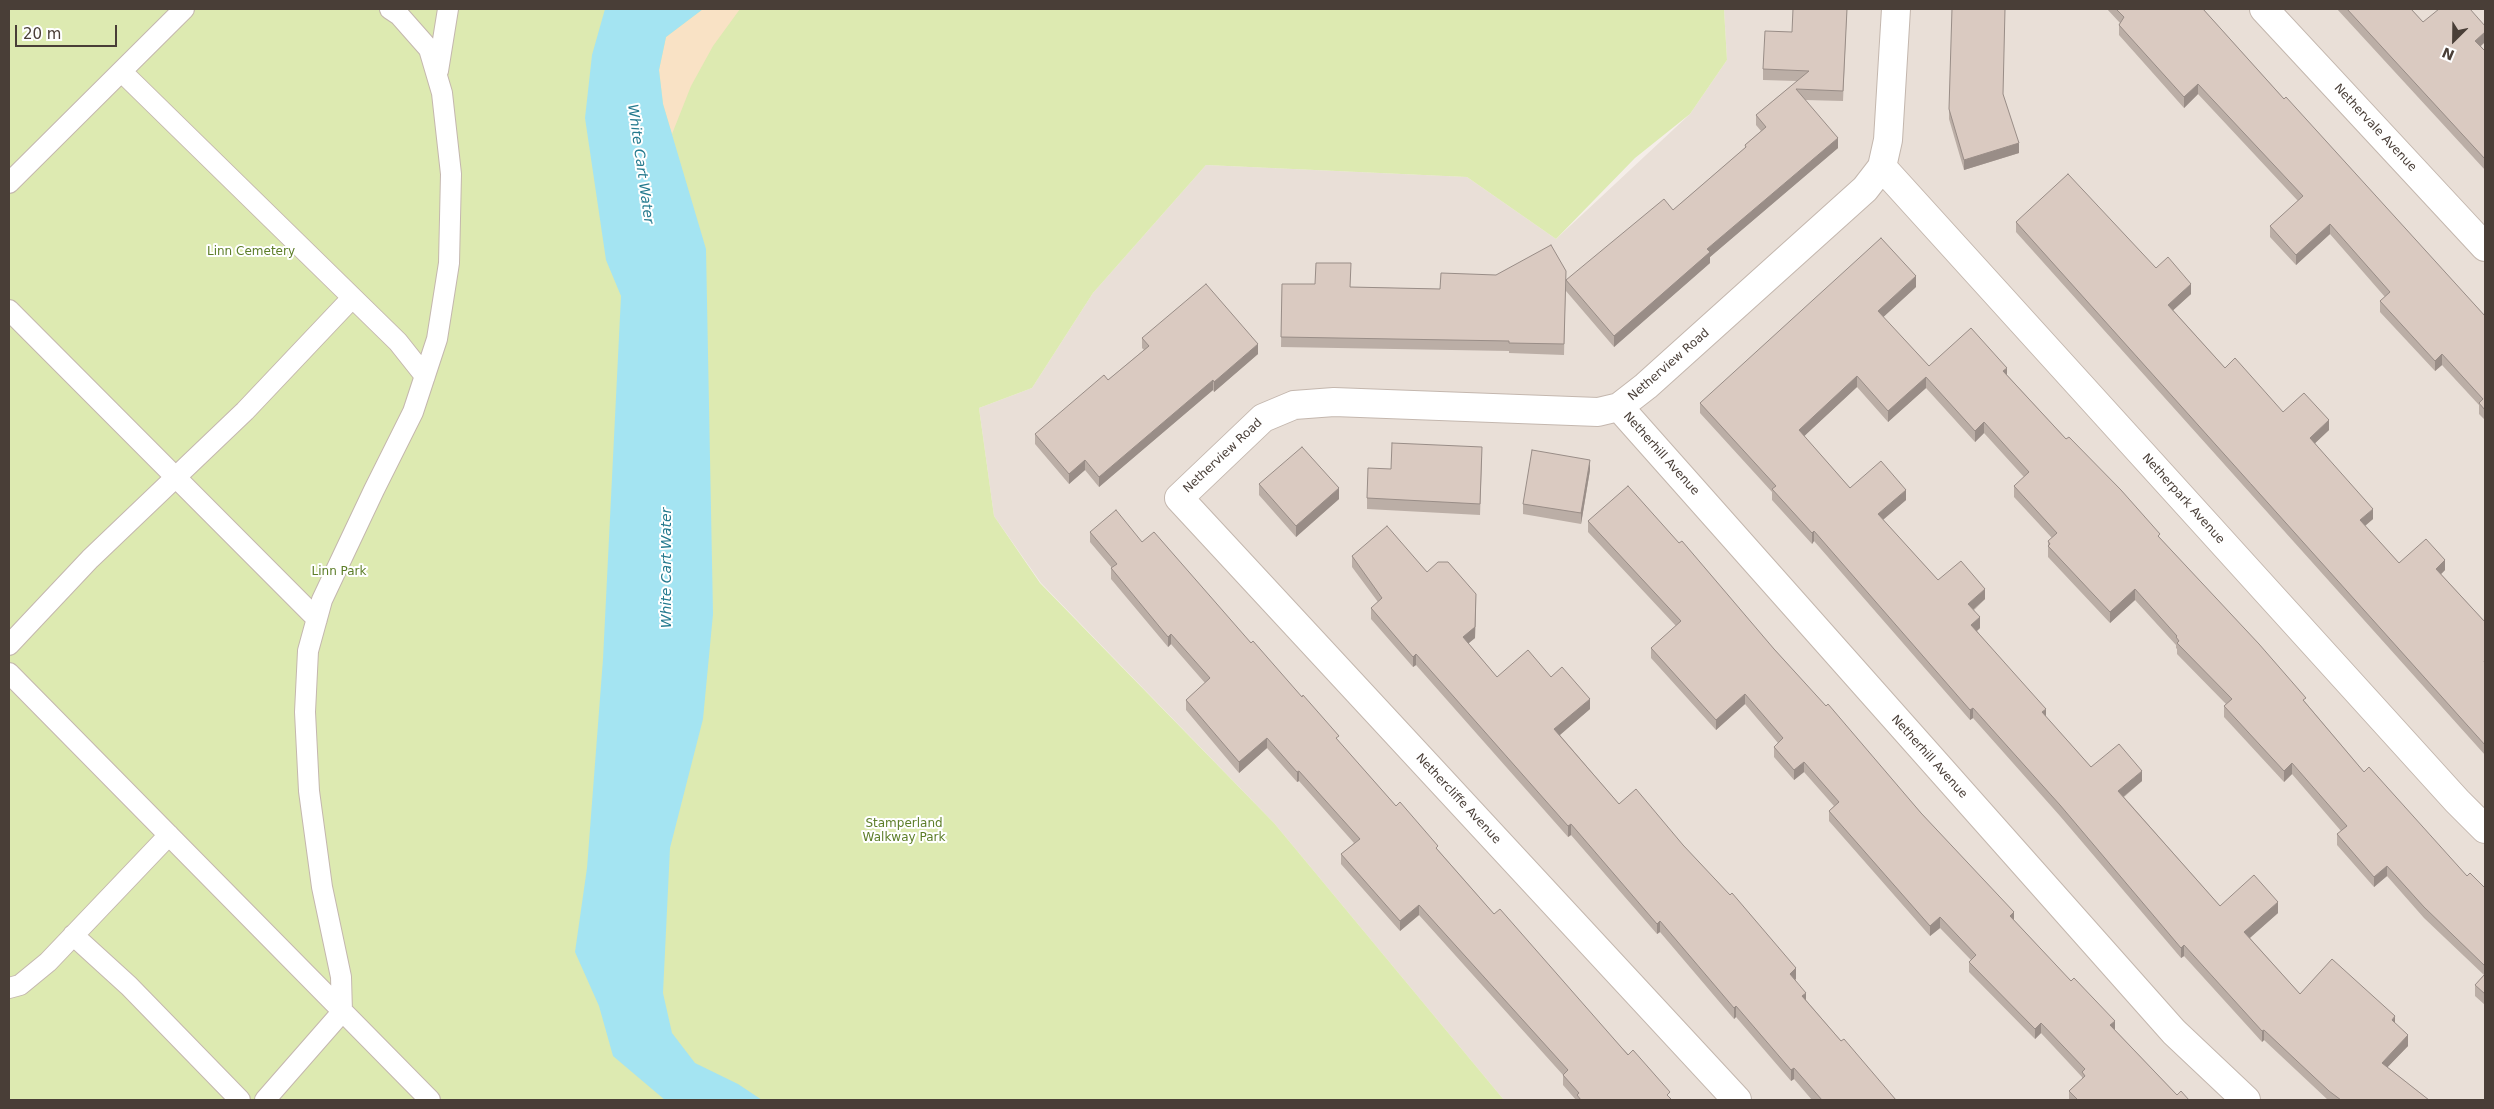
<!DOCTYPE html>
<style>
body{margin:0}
#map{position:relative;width:2494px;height:1109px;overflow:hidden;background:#f5eee9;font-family:"DejaVu Sans",sans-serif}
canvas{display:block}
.frame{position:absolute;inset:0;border:10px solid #493e37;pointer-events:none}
.north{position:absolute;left:2429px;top:15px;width:50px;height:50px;-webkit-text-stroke:4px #fff;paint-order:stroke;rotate:203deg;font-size:14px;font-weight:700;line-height:20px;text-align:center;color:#493e37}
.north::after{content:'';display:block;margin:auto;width:18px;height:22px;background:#493e37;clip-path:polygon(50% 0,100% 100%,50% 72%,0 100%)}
.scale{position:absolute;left:15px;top:25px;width:102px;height:22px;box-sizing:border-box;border:2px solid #493e37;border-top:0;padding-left:6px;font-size:15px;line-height:18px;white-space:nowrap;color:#493e37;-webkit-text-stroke:4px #fff;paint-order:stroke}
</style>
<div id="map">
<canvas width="2494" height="1109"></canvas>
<div class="frame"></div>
<div class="north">N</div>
<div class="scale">20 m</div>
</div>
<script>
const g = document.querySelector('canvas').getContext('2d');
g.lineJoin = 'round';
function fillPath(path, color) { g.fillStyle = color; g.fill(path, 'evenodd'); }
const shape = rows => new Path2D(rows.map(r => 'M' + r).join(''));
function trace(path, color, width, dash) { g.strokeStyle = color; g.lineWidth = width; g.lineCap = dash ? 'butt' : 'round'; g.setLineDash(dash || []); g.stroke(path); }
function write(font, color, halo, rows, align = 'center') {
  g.font = font + ' "DejaVu Sans",sans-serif'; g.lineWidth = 4; g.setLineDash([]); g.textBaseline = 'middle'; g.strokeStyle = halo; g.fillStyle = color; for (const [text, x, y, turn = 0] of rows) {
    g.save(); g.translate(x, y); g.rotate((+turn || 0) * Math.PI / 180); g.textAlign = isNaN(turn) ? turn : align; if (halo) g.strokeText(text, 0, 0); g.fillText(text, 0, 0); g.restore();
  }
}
const residential = shape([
 [1724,9,2485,9,2485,1100,1504,1100,1274,823,1041,583,994,516,979,408,1032,388,1093,293,1206,165,1467,177,1556,239,1690,114,1727,60]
]);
const green = shape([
 [9,9,1724,9,1727,60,1690,114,1635,158,1556,239,1467,177,1206,165,1093,293,1032,388,979,408,994,516,1040,583,1274,823,1504,1100,9,1100]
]);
const sand = shape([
 [703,9,740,9,713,46,691,86,672,134,663,104,659,70,666,37]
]);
const water = shape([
 [605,9,703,9,666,37,659,70,663,104,706,249,713,614,703,719,670,848,663,993,672,1033,695,1063,738,1084,762,1100,665,1100,613,1056,599,1006,575,952,587,868,603,659,621,296,606,260,585,118,592,55]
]);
const service = shape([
 [438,71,448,9],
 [122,72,398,342,425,376],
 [9,183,184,9],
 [9,310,317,619],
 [9,645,90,559,245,411,352,298],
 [9,673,430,1100],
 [73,935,129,986,240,1100],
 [9,988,20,985,48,962,169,835],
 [265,1100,342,1012,341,977,322,887,309,791,305,712,308,651,322,600,374,490,413,412,437,339,449,263,451,174,442,93,429,49,399,15,390,9]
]);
const minor = shape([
 [2264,9,2485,247],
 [1882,167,2457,801,2485,829],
 [1619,407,2174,1032,2246,1100],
 [1737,1100,1179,498,1263,418,1294,405,1334,402,1598,412,1619,407,1646,386,1865,189,1882,167,1888,140,1896,9]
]);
const wall = shape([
 [1847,9,1843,101,1805,100,1838,148,1710,257,1710,263,1614,347,1566,291,1566,280,1673,210,1745,148,1745,145,1761,131,1756,125,1756,115,1797,81,1763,80,1763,69,1792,32],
 [2107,9,2203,9,2284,99,2485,316,2485,420,2479,414,2479,405,2442,365,2435,371,2380,312,2380,301,2385,297,2330,234,2296,265,2270,237,2270,226,2298,201,2198,94,2184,108,2119,35,2119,25,2120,23],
 [2337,9,2411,9,2423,22,2485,26,2485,42,2481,46,2485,51,2485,170],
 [2003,94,2019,153,1964,170,1949,119,1949,109],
 [2016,222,2156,268,2191,294,2173,310,2225,368,2283,412,2329,430,2315,443,2373,519,2365,526,2399,563,2445,570,2441,574,2485,622,2485,755,2016,232],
 [1566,271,1564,355,1509,353,1509,351,1281,347,1282,284,1351,287,1440,289,1496,275],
 [1916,287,1883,317,1929,366,2007,375,2066,439,2160,538,2306,703,2364,772,2467,876,2485,888,2485,1005,2475,996,2475,985,2484,975,2424,918,2387,876,2374,887,2337,845,2337,834,2341,831,2292,774,2284,782,2224,717,2224,706,2226,704,2177,654,2177,649,2176,648,2176,645,2135,600,2110,623,2048,557,2048,541,2052,538,2014,497,2014,486,2024,477,1984,433,1975,442,1926,388,1888,422,1857,387,1804,436,1850,488,1906,500,1883,520,1938,580,1985,599,1974,610,1980,628,1977,631,2046,717,2091,767,2142,781,2124,797,2220,906,2278,913,2250,938,2300,994,2395,1023,2408,1046,2387,1067,2429,1100,2328,1100,2264,1040,2262,1042,2184,956,2181,958,2060,816,1973,718,1970,720,1814,541,1812,544,1772,500,1772,492,1700,413,1700,403],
 [1142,338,1258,354,1214,392,1213,390,1099,487,1085,470,1069,484,1035,444,1035,434,1108,380,1144,350,1142,348],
 [1482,458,1480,515,1367,509,1367,498,1391,469],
 [1590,470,1581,524,1523,514,1523,504],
 [1259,484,1339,499,1296,537,1259,495],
 [1588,521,1774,649,1921,813,2014,920,2115,1030,2177,1095,2189,1100,2069,1100,2069,1091,2082,1079,2082,1077,2041,1033,2035,1039,1969,972,1969,962,1971,960,1940,928,1930,936,1829,821,1829,811,1834,806,1804,772,1794,780,1774,757,1774,747,1778,743,1745,704,1716,730,1651,658,1651,648,1676,626,1588,532],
 [1090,532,1142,542,1251,643,1396,806,1438,850,1494,914,1672,1100,1576,1100,1563,1085,1563,1075,1419,915,1400,931,1341,864,1341,854,1354,843,1299,781,1297,782,1267,748,1239,773,1186,710,1186,700,1205,683,1171,644,1168,647,1111,579,1111,568,1112,568,1090,542],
 [1352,556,1427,572,1476,605,1475,638,1468,643,1497,677,1551,677,1590,709,1560,735,1619,804,1796,979,1795,980,1806,1000,1841,1041,1896,1100,1812,1100,1794,1079,1791,1081,1736,1017,1734,1019,1660,932,1657,934,1571,835,1568,837,1416,665,1413,667,1371,619,1371,608,1378,602,1352,567]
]);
const shadedWall = shape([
 [2485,32,2485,42,2475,51,2475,41],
 [2198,84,2198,94,2184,108,2184,97],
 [1838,138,1838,148,1710,257,1710,263,1614,347,1614,336,1707,249],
 [2019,143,2019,153,1964,170,1964,160],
 [2330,224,2330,234,2296,265,2296,255],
 [1916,276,1916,287,1878,322,1878,311],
 [2191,284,2191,294,2168,315,2168,305],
 [1258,344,1258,354,1214,392,1214,382],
 [2442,354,2442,365,2435,371,2435,361],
 [2007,368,2007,378,2003,371],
 [1857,376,1857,387,1799,441,1799,430],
 [1926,377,1926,388,1888,422,1888,411],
 [1213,380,1213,390,1099,487,1099,477],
 [2329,420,2329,430,2310,448,2310,438],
 [1984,422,1984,433,1975,442,1975,431],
 [1085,460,1085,470,1069,484,1069,474],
 [1590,460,1590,470,1581,524,1581,513],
 [1339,488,1339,499,1296,537,1296,526],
 [1906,490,1906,500,1878,524,1878,514],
 [2373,509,2373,519,2360,530,2360,520],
 [1814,531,1814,541,1812,544,1812,533],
 [2445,560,2445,570,2436,579,2436,569],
 [1985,589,1985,599,1968,614,1968,604],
 [2135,589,2135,600,2110,623,2110,612],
 [1476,594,1475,638,1463,648,1463,637],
 [1980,617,1980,628,1971,636,1971,625],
 [1171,634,1171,644,1168,647,1168,637],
 [1416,654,1416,665,1413,667,1413,657],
 [1745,694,1745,704,1716,730,1716,720],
 [1590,699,1590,709,1554,740,1554,729],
 [1973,708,1973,718,1970,720,1970,710],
 [2046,709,2046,720,2042,712],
 [1267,738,1267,748,1239,773,1239,762],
 [1804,762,1804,772,1794,780,1794,770],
 [2292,763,2292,774,2284,782,2284,771],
 [1299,771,1299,781,1297,782,1297,772],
 [2142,771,2142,781,2118,801,2118,791],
 [1571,824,1571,835,1568,837,1568,826],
 [2387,866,2387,876,2374,887,2374,877],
 [2278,902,2278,913,2244,943,2244,932],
 [1419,905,1419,915,1400,931,1400,921],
 [2014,912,2014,922,2010,916],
 [1940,917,1940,928,1930,936,1930,926],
 [1660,921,1660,932,1657,934,1657,924],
 [2184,945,2184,956,2181,958,2181,948],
 [1796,968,1796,979,1790,984,1790,974],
 [1806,993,1806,1003,1802,996],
 [1736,1006,1736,1017,1734,1019,1734,1008],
 [2395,1016,2395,1027,2392,1020],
 [2115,1021,2115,1031,2110,1025],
 [2041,1023,2041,1033,2035,1039,2035,1029],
 [2264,1030,2264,1040,2262,1042,2262,1031],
 [2408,1035,2408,1046,2382,1073,2382,1063],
 [1794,1068,1794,1079,1791,1081,1791,1070]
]);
const building = shape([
 [1793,9,1847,9,1843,91,1796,89,1838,138,1707,249,1710,252,1614,336,1566,280,1664,199,1673,210,1746,147,1745,145,1766,127,1756,115,1809,71,1763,69,1765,31,1792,32,1793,9],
 [1952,9,2005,9,2003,94,2019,143,1964,160,1949,109,1952,9],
 [2116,9,2203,9,2284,99,2286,97,2485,316,2485,410,2479,403,2483,399,2442,354,2435,361,2380,301,2390,292,2330,224,2296,255,2270,226,2303,196,2198,84,2184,97,2119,25,2124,17,2116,9],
 [2347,9,2411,9,2423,22,2439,9,2470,9,2485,26,2485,32,2475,41,2485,51,2485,159,2347,9],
 [2068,174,2156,268,2168,257,2191,284,2168,305,2225,368,2235,358,2283,412,2304,393,2329,420,2310,438,2373,509,2360,520,2399,563,2426,539,2445,560,2436,569,2485,622,2485,660,2484,661,2485,663,2485,745,2016,222,2068,174],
 [1881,238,1916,276,1878,311,1929,366,1971,328,2007,368,2003,371,2066,439,2069,437,2121,490,2160,534,2158,536,2259,644,2306,698,2303,700,2364,772,2369,767,2467,876,2470,873,2485,888,2485,966,2424,907,2387,866,2374,877,2337,834,2347,826,2292,763,2284,771,2224,706,2232,699,2177,643,2179,641,2176,637,2177,636,2135,589,2110,612,2048,546,2050,544,2048,541,2057,533,2014,486,2029,472,1984,422,1975,431,1926,377,1888,411,1857,376,1799,430,1850,488,1881,461,1906,490,1878,514,1938,580,1961,561,1985,589,1968,604,1980,617,1971,625,2046,709,2042,712,2091,767,2119,744,2142,771,2118,791,2220,906,2254,875,2278,902,2244,932,2300,994,2332,959,2395,1016,2392,1020,2408,1035,2382,1063,2429,1100,2341,1100,2329,1091,2264,1030,2262,1031,2184,945,2181,948,2060,805,1973,708,1970,710,1814,531,1812,533,1772,489,1776,486,1700,403,1881,238],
 [1551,245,1566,271,1564,344,1509,343,1509,341,1281,337,1282,284,1315,284,1316,263,1351,263,1350,287,1440,289,1441,273,1496,275,1551,245],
 [1206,284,1258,344,1214,382,1213,380,1099,477,1085,460,1069,474,1035,434,1104,375,1108,380,1149,346,1142,338,1206,284],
 [1392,443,1482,447,1480,504,1367,498,1368,468,1391,469,1392,443],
 [1302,447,1339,488,1296,526,1259,484,1302,447],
 [1532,450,1590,460,1581,513,1523,504,1532,450],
 [1628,486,1679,543,1682,541,1774,649,1826,706,1828,704,1921,813,2014,912,2010,916,2071,981,2074,978,2115,1021,2110,1025,2177,1095,2181,1091,2189,1100,2078,1100,2069,1091,2085,1076,2082,1072,2085,1069,2041,1023,2035,1029,1969,962,1976,955,1940,917,1930,926,1829,811,1839,802,1804,762,1794,770,1774,747,1783,738,1745,694,1716,720,1651,648,1681,621,1588,521,1628,486],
 [1116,510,1142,542,1154,532,1251,643,1253,641,1302,697,1303,695,1339,736,1336,738,1396,806,1400,802,1438,846,1436,848,1494,914,1500,909,1628,1055,1633,1050,1670,1092,1667,1095,1672,1100,1581,1100,1577,1095,1579,1093,1563,1075,1568,1070,1419,905,1400,921,1341,854,1360,839,1299,771,1297,772,1267,738,1239,762,1186,700,1210,678,1171,634,1168,637,1111,568,1117,564,1090,532,1116,510],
 [1387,526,1427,572,1438,562,1448,562,1476,594,1475,627,1463,637,1497,677,1528,650,1551,677,1562,667,1590,699,1554,729,1619,804,1636,789,1683,845,1730,895,1732,893,1796,968,1790,974,1806,993,1802,996,1841,1041,1844,1039,1896,1100,1822,1100,1794,1068,1791,1070,1736,1006,1734,1008,1660,921,1657,924,1571,824,1568,826,1416,654,1413,657,1371,608,1382,598,1352,556,1387,526],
 [2485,974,2485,994,2475,985,2485,974]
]);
const streetNames = [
 ["Nethervale Avenue",2375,128,47],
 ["Netherview Road",1669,365,-41],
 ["Netherhill Avenue",1661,454,48],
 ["Netherview Road",1223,456,-43],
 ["Netherpark Avenue",2183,499,48],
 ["Netherhill Avenue",1929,757,48],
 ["Nethercliffe Avenue",1458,799,47]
];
const parkNames = [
 ["Linn Cemetery",251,252],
 ["Linn Park",339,572],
 ["Stamperland",904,824],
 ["Walkway Park",904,838]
];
const waterNames = [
 ["White Cart Water",640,164,82],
 ["White Cart Water",667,568,-90]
];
fillPath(residential, '#e9dfd7');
fillPath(green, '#ddeab1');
fillPath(sand, '#f9e2c5');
fillPath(water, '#a4e4f2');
trace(service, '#c4b7ae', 22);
trace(minor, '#c4b7ae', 30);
trace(service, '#fff', 20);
trace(minor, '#fff', 28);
fillPath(wall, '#bbaea6');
fillPath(shadedWall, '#998d87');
fillPath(building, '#dacac1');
trace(building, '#998d87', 1);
write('12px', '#493e37', '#fff', streetNames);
write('12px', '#5c7d28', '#fff', parkNames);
write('italic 14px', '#257a8e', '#fff', waterNames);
</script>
